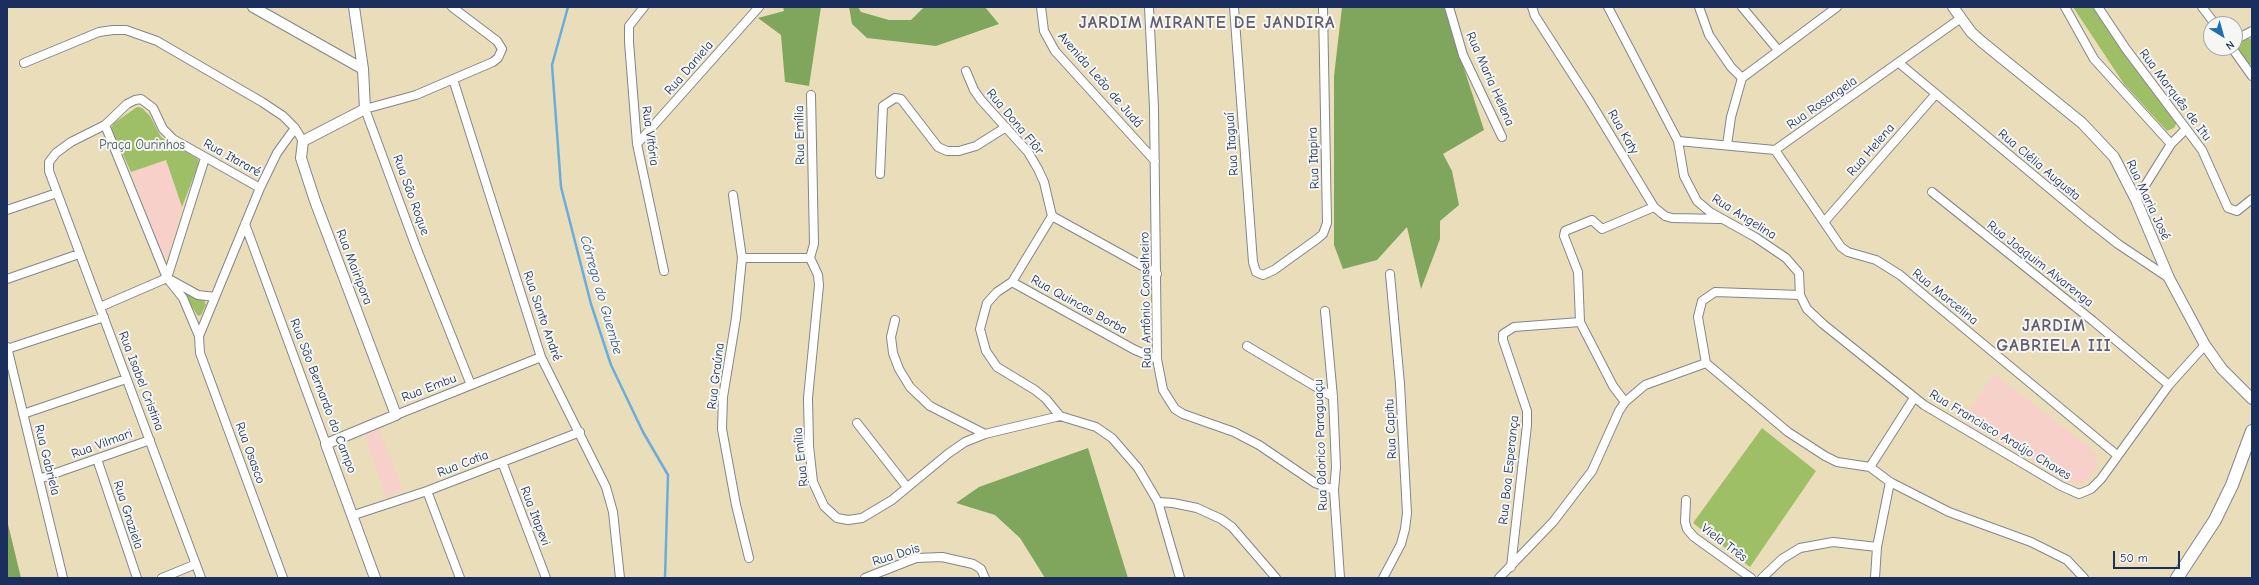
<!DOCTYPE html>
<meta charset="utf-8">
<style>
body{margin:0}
#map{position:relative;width:2259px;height:585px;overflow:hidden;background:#e9deb9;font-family:"Comic Neue",sans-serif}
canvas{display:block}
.frame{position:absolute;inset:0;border:8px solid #1b2f5e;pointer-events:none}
.north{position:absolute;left:2203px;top:16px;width:40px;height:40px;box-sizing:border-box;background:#f6f6f2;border:1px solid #9ea6b7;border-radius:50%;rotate:143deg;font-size:11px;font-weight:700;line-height:16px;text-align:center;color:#1b2f5e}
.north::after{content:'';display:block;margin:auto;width:14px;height:18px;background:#1f6fb2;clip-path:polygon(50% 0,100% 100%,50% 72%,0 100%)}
.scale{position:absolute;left:2113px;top:551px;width:67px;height:18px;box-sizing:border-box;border:2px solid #1b2f5e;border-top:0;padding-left:5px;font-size:12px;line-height:14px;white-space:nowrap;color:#1b2f5e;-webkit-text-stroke:3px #f6f6f2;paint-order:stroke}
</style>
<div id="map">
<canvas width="2259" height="585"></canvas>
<div class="frame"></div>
<div class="north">N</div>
<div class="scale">50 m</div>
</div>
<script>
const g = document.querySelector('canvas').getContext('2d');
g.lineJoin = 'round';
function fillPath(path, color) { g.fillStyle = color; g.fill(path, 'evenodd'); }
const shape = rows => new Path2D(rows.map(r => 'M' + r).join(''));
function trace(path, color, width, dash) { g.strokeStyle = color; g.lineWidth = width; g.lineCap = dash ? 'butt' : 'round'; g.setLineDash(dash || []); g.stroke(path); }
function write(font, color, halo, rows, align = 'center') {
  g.font = font + ' "Comic Neue",sans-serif'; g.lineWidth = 4; g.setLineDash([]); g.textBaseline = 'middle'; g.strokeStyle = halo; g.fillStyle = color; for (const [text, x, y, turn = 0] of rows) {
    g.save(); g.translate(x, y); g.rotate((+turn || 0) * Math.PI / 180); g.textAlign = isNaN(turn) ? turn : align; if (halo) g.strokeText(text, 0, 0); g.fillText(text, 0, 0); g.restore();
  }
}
const built = shape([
 [166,160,182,207,169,255,164,258,131,172],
 [1994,374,2097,453,2096,466,2092,475,2082,483,2071,482,1963,420],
 [379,428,403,491,386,497,364,434]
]);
const green = shape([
 [2073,7,2096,7,2177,122,2174,128,2167,131,2124,84],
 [2252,38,2252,65,2244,62,2237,47,2245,40],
 [137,107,142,108,150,116,161,137,198,159,199,163,182,207,166,160,131,172,111,128,114,123],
 [186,293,204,300,206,305,201,315,198,316,184,295],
 [1762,428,1816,471,1750,567,1693,523]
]);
const forest = shape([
 [783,7,821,7,809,86,785,82,781,35,758,18,784,11],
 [849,7,858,7,861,12,889,20,911,20,924,7,985,7,999,24,936,46,867,38,852,24],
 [1342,7,1444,7,1484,130,1443,154,1452,171,1459,205,1440,221,1440,239,1421,289,1407,227,1377,260,1343,269,1334,245,1334,76],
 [1088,448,1128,578,1045,578,1020,538,995,515,956,503,979,487],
 [7,520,21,578,7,578]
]);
const stream = shape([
 [568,7,552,65,561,187,591,304,611,365,643,432,668,475,665,578]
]);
const minor = shape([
 [452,7,497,41,502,49,498,58,493,62,416,95,365,109,416,247,471,385],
 [644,7,629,26,629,42,637,144,664,271],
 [1041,7,1044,31,1055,51,1155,161],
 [1149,7,1154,108,1157,359,1163,390,1175,409,1183,414,1234,432,1259,445,1315,483,1334,490],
 [1234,7,1253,262,1256,272,1263,275,1274,270,1317,239,1323,234,1327,223,1323,7],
 [1449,7,1463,55,1502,137],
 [1532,7,1535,16,1591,103,1654,207,1665,216,1672,218,1721,219],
 [1608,7,1678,141,1684,176,1697,201,1710,212,1755,237,1786,258,1799,273,1800,295,1715,292,1702,301,1698,317,1706,363],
 [1699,7,1709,35,1731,67,1742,78],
 [1742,7,1778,50],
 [2065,7,2094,59,2171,144],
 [2098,7,2126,49,2202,150,2228,208,2237,211,2252,199],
 [2202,7,2215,24],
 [2235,40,2252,31],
 [2232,48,2252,76],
 [24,63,99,32,113,30,126,30,157,41,262,102,283,116,295,128,303,141],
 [1899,63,2085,218,2118,244,2169,278],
 [966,71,974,90,981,100,1028,152,1038,169,1044,182,1052,216,1012,282,997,292,987,303,980,329,986,351,997,367,1035,390,1046,399,1060,416],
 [453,79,541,357,606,487,613,512,620,578],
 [811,95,814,244,810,258,818,275,819,285,808,398,809,446,813,482,824,506,837,518,848,520,862,518,892,500,949,453,965,442,985,434,1060,416,1096,427,1112,438,1138,468,1158,502,1180,578],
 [105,125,167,278,183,298,199,336],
 [1678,141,1775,150,1961,18],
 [637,144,759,7],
 [1727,145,1731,117,1742,78,1837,7],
 [1775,150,1841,247,1848,252,1876,260,1900,275,2117,455],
 [205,158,167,278,198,295,215,297],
 [880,174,883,106,895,98,901,99,938,147,947,151,959,151,976,146,1006,127],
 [1932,192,2093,321,2169,385],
 [733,195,742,258,736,318,723,397,722,429,736,505,749,558],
 [2136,200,2171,144,2186,129],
 [7,210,57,193],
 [1052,216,1157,274],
 [1825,221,1935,95],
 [245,224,326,444],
 [742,258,810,258],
 [7,279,79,254],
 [1012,282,1135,350,1157,359],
 [1800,295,1807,309,1823,324,1924,405,2061,486,2079,494,2091,489,2101,479,2169,385,2205,345],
 [100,307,167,278],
 [1325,311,1333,397,1336,467,1334,490,1340,578],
 [895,320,891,337,893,353,899,369,910,387,930,406,985,434],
 [1580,322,1578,272,1564,236,1565,231,1592,220,1602,229,1654,207],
 [1247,346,1333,397],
 [7,347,63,578],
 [7,349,104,317],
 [23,414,126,379],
 [396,415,541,357],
 [857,423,907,487],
 [97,459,137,578],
 [502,462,546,578],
 [1870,467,1914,398],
 [39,479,150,440],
 [427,491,460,578],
 [1686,500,1685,522,1687,529,1694,537,1751,578],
 [1158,502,1173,503,1197,508,1221,519,1232,527,1276,578],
 [354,515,427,491,580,432],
 [1511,567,1527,425,1527,411,1503,340,1503,334,1514,327,1580,322,1613,386,1625,402],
 [162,578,196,564],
 [201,578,49,171,49,162,56,153,71,142,105,125,127,104,135,100,141,99,153,108,163,129,173,139,260,188],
 [283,578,200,353,199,336,260,188,277,153,295,128],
 [865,578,916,558,942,557,973,564,981,569,985,578],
 [1383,578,1401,544,1405,529,1407,513,1400,384,1390,274],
 [1499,578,1553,522,1592,471,1619,411,1625,402,1645,385,1706,363,1788,432,1825,456,1837,462,1870,467,1890,482,1949,512,2031,542,2067,560,2084,578],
 [1762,578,1782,559,1800,548,1833,542,1877,547],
 [1875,578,1877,547,1890,482]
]);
const tertiary = shape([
 [253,7,363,69],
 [354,7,363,69,365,109,303,141,301,158,315,201,396,415,326,444,375,578],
 [1953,7,1971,32,1982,42,2082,123,2114,157,2136,200,2169,278,2205,345,2222,369,2252,399]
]);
const secondary = shape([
 [2177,578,2215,520,2232,485,2252,431]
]);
const streetNames = [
 ["Rua Daniela",689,68,-49],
 ["Rua Maria Helena",1490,79,66],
 ["Avenida Leão de Judá",1100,80,49],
 ["Rua Marquês de Itu",2175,95,53],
 ["Rua Rosangela",1822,103,-35],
 ["Rua Dona Flôr",1015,122,50],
 ["Rua Katy",1623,132,60],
 ["Rua Emília",800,135,-91],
 ["Rua Vitória",650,136,82],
 ["Rua Itaguaí",1232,144,-94],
 ["Rua Helena",1871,150,-49],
 ["Rua Itararé",232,158,29],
 ["Rua Itapira",1314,158,-92],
 ["Rua Clélia Augusta",2039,165,40],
 ["Rua São Roque",411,195,70],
 ["Rua Maria José",2148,200,65],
 ["Rua Angelina",1744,217,32],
 ["Rua Joaquim Alvarenga",2040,264,38],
 ["Rua Mairipora",354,267,69],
 ["Rua Marcelina",1945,297,39],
 ["Rua Antônio Conselheiro",1146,300,-91],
 ["Rua Quincas Borba",1079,305,29],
 ["Rua Santo André",542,316,71],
 ["Rua Graúna",716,376,-83],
 ["Rua Isabel Cristina",141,381,69],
 ["Rua Embu",429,388,-21],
 ["Rua São Bernardo do Campo",323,396,69],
 ["Rua Capitu",1391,429,-93],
 ["Rua Francisco Araújo Chaves",2000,435,31],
 ["Rua Vilmari",102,444,-20],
 ["Rua Odorico Paraguaçu",1321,445,-92],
 ["Rua Osasco",250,453,70],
 ["Rua Emília",801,457,-96],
 ["Rua Gabriela",47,460,76],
 ["Rua Cotia",463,464,-21],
 ["Rua Boa Esperança",1509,470,-84],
 ["Rua Graziela",128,515,72],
 ["Rua Itapevi",535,516,69],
 ["Viela Três",1724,543,37],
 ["Rua Dois",896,555,-17]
];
const parkNames = [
 ["Praça Ourinhos",142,145]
];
const waterNames = [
 ["Córrego do Guembe",601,295,74]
];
const districtNames = [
 ["JARDIM MIRANTE DE JANDIRA",1207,23],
 ["JARDIM",2054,326],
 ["GABRIELA III",2054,346]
];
fillPath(built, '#f7d0ca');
fillPath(green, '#9fbf67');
fillPath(forest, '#7fa65c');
trace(stream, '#69adde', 2.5);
trace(minor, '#82868c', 10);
trace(tertiary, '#82868c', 12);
trace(secondary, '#82868c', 14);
trace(minor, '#fff', 8);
trace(tertiary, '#fff', 10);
trace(secondary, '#fff', 12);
write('13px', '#1b2f5e', '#f6f6f2', streetNames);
write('13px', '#435a61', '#f6f6f2', parkNames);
write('italic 14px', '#325584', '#f6f6f2', waterNames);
g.letterSpacing = '1px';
write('bold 17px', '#635d6f', '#f6f6f2', districtNames);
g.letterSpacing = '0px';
</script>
